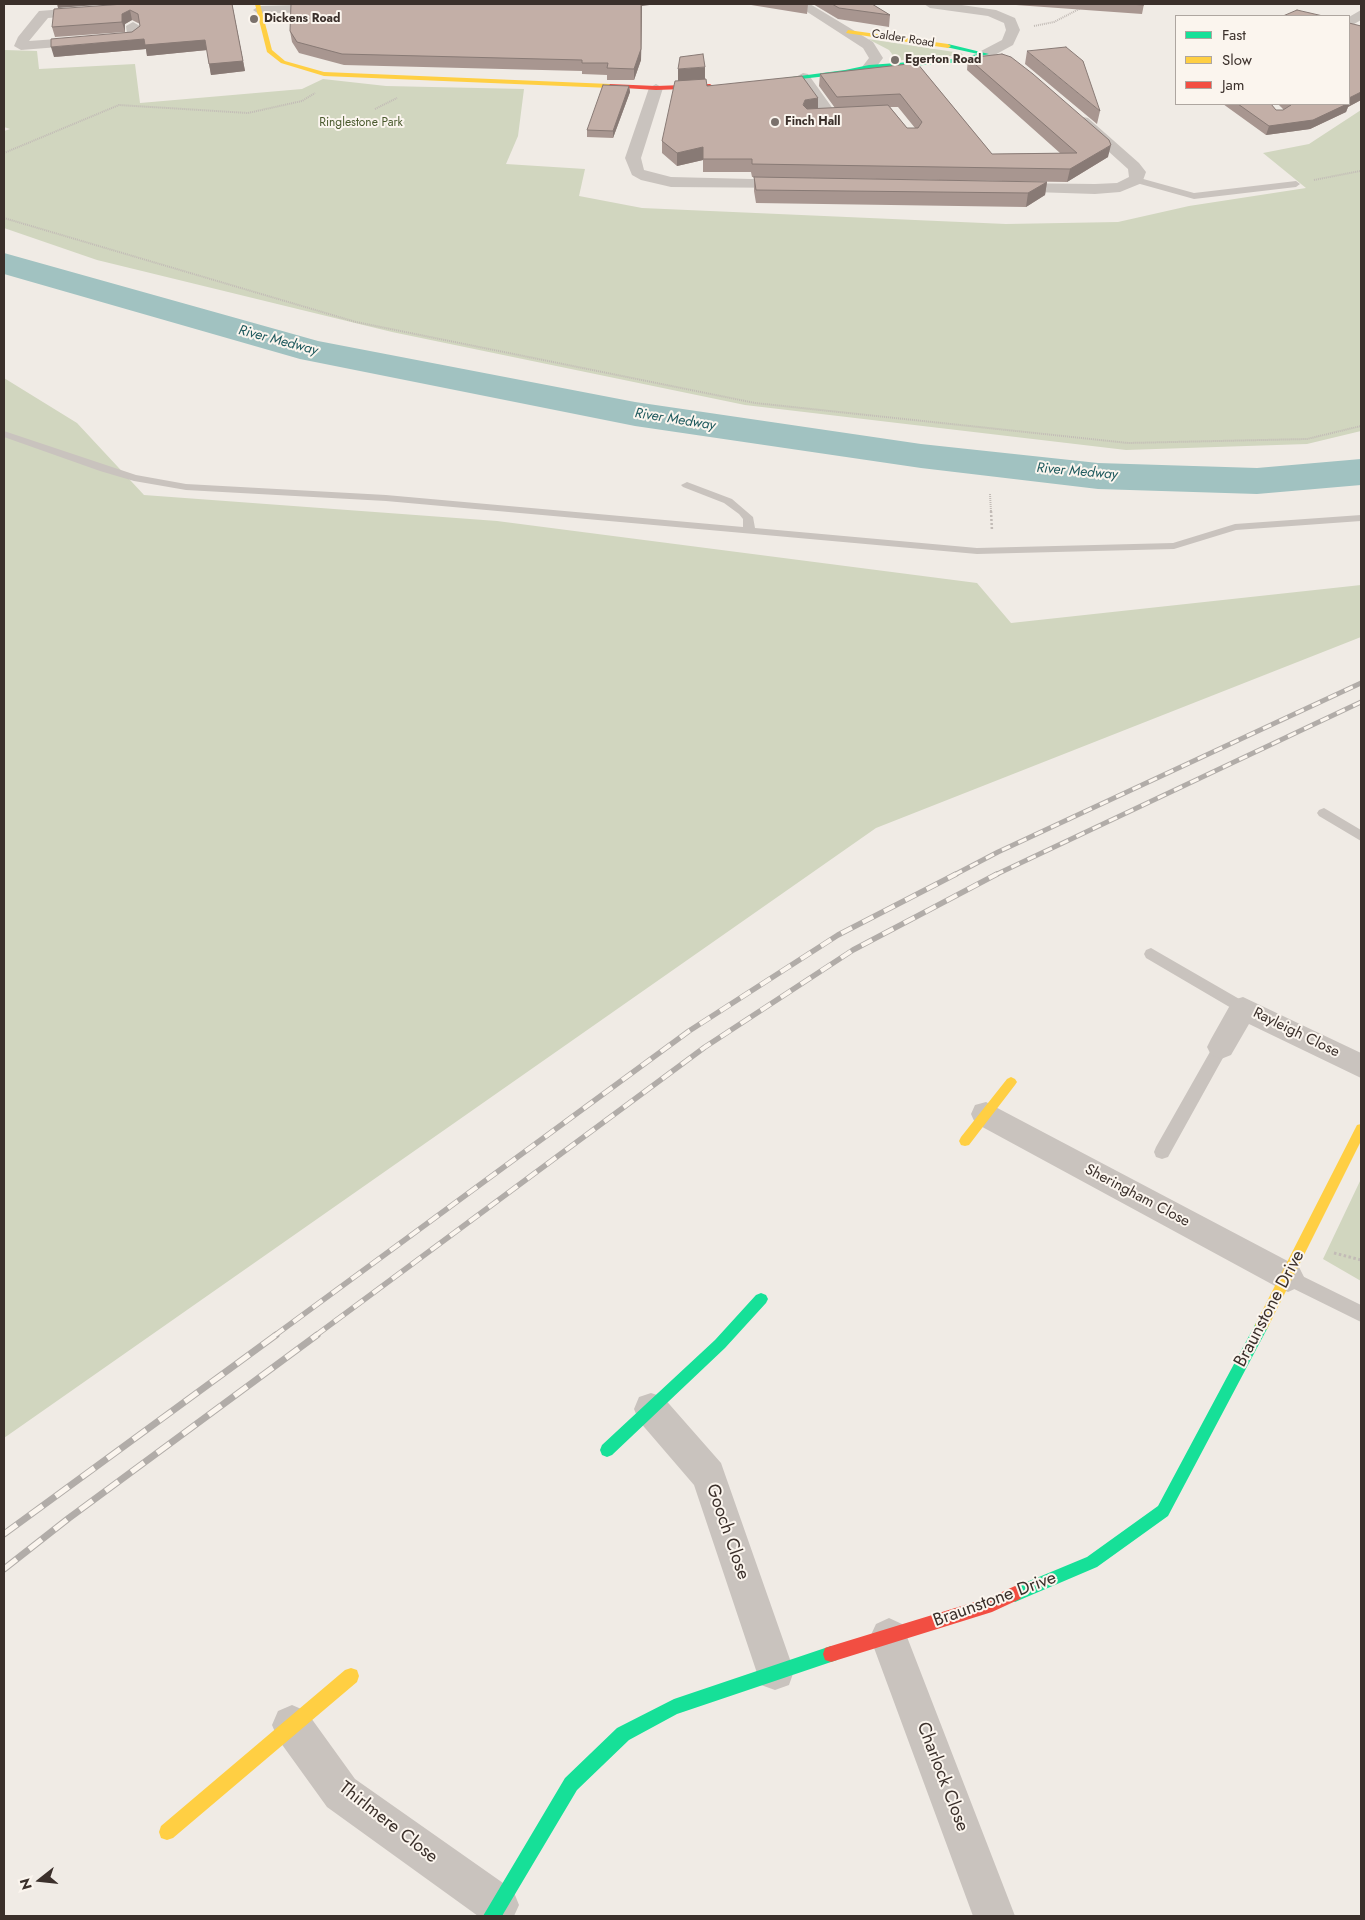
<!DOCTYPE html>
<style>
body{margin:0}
#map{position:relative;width:1365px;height:1920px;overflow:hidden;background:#f0ebe5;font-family:Jost,sans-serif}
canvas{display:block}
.frame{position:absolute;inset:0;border:5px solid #3b302b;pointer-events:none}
.legend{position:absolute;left:1175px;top:15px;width:175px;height:90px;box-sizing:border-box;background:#fbf5ee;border:1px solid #aea6a0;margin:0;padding:6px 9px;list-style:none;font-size:15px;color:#3b302b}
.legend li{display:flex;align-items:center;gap:10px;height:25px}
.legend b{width:25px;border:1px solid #aea6a0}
.north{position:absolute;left:15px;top:1855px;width:50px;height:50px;-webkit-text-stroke:4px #fbf5ee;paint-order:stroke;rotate:254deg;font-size:14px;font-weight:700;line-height:20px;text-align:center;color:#3b302b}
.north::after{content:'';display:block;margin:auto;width:18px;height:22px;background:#3b302b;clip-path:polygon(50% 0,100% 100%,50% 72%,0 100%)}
</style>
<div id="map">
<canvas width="1365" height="1920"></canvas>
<div class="frame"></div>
<ul class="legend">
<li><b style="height:6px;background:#16e098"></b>Fast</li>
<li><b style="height:6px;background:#ffcf43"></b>Slow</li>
<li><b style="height:6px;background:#f24e42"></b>Jam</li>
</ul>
<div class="north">N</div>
</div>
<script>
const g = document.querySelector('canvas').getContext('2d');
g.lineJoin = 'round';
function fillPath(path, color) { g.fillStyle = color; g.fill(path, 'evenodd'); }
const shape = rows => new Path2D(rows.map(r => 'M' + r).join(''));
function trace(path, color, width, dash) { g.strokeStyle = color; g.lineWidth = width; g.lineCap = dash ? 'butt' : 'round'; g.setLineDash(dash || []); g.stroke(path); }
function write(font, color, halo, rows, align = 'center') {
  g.font = font + ' Jost,sans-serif'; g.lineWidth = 4; g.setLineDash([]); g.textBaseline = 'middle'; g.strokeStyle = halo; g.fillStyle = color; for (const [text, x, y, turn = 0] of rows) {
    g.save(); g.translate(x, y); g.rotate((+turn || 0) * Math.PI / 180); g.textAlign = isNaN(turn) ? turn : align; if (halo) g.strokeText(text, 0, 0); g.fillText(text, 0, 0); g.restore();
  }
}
const green = shape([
 [868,39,961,53,963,55,891,61,892,54,889,50],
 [4,50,37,51,39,69,135,64,140,103,302,89,323,79,386,86,524,89,518,136,506,164,585,169,579,196,642,208,1006,224,1118,222,1189,206,1306,188,1263,153,1309,144,1361,110,1361,431,1307,444,1126,450,745,405,392,332,97,260,4,228,4,131,10,129,4,127],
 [4,378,77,423,144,495,497,521,977,583,1011,623,1361,585,1361,637,876,828,4,1438],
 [1361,1179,1361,1281,1323,1259]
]);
const river = shape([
 [4,253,318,341,635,402,921,444,1098,463,1257,468,1361,459,1361,485,1257,494,1098,489,921,468,635,426,300,359,4,274,4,253]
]);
const pathFar2 = shape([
 [1034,26,1054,22,1081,8],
 [375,109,397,98],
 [4,153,119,105,248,113,302,101,315,93],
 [1314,180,1360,171],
 [4,218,356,322,755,403,1128,443,1307,439,1361,426],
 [990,494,991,512]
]);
const pathFar1 = shape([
 [991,511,992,531]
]);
const path = shape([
 [1334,1253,1361,1260]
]);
const lane = shape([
 [1136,177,1194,193,1296,181,1300,184,1296,187,1194,199,1133,182,1132,180,1136,177],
 [4,431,136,475,186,484,386,495,743,527,743,519,739,514,724,503,683,487,681,485,687,482,732,499,753,517,755,528,977,548,1173,543,1235,524,1361,515,1361,521,1236,530,1174,549,977,554,386,501,186,490,134,481,100,471,4,437,4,431],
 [1324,808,1361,830,1361,841,1319,816,1317,813,1319,810,1324,808],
 [1151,948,1248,1004,1251,1008,1248,1012,1243,1014,1238,1012,1146,958,1144,954,1146,950,1151,948],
 [1221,1041,1227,1043,1229,1047,1168,1157,1162,1159,1156,1157,1154,1152,1156,1147,1215,1043,1221,1041],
 [1288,1269,1361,1305,1361,1322,1282,1283,1279,1277,1282,1271,1288,1269]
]);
const street = shape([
 [331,4,334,7,328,11,259,14,253,10,259,6,331,4],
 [795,4,810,4,873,42,883,58,874,70,864,70,862,67,869,58,863,48,795,4],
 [924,4,955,4,996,10,1015,18,1020,30,1013,45,991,57,981,57,979,54,981,51,1002,40,1006,30,1004,23,988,16,930,8,924,4],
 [90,7,96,11,95,14,48,18,29,41,127,34,126,26,133,22,140,26,141,37,134,41,21,50,14,46,18,37,39,11,90,7],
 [1361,10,1361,20,1349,27,1349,17,1361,10],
 [803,73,808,74,836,113,838,116,836,119,806,120,804,117,806,114,821,112,796,77,803,73],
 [656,84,663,88,641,158,644,170,671,177,791,180,799,185,797,188,671,187,641,180,632,175,625,158,649,88,656,84],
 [1083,117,1088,118,1139,163,1146,172,1142,183,1120,192,1095,194,1003,191,1001,188,1003,185,1009,183,1095,184,1117,183,1129,177,1128,169,1078,124,1076,121,1083,117],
 [1243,997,1361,1053,1361,1078,1249,1024,1231,1055,1221,1059,1211,1055,1207,1047,1211,1039,1233,1000,1243,997],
 [986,1102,1299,1267,1304,1277,1299,1287,1288,1292,1277,1287,975,1123,971,1114,975,1105,986,1102],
 [651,1393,663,1397,721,1463,794,1671,789,1685,775,1690,761,1685,694,1485,639,1421,634,1409,639,1397,651,1393],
 [889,1618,902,1624,1015,1916,973,1916,870,1637,876,1624,889,1618],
 [292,1705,306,1711,355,1779,513,1890,519,1905,514,1916,478,1916,327,1807,278,1739,272,1725,278,1711,292,1705]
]);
const fast = shape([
 [948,44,989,54,951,63,869,69,845,74,765,83,762,81,845,70,869,65,951,59,978,54,946,47,948,44],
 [761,1293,766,1295,768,1299,766,1303,725,1348,612,1455,607,1457,602,1455,600,1450,602,1445,715,1340,756,1295,761,1293],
 [1262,1319,1267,1321,1269,1325,1267,1329,1168,1516,1097,1567,1015,1602,1010,1599,1007,1594,1010,1589,1087,1557,1158,1506,1257,1321,1262,1319],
 [831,1646,837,1648,839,1654,837,1660,677,1714,629,1740,577,1790,502,1916,483,1916,565,1778,617,1728,674,1699,831,1646]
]);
const slow = shape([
 [255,4,260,4,272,50,285,61,324,72,610,84,613,86,610,88,324,76,281,63,267,52,255,4],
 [848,30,948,44,951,46,948,48,846,33,848,30],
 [1011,1077,1015,1079,1017,1082,1015,1085,969,1145,965,1146,961,1145,959,1141,961,1137,1007,1079,1011,1077],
 [1361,1124,1361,1141,1267,1329,1262,1331,1257,1329,1255,1325,1257,1321,1357,1125,1361,1124],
 [351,1668,357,1670,359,1676,357,1682,173,1838,167,1840,161,1838,159,1832,161,1826,345,1670,351,1668]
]);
const jam = shape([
 [610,84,656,86,710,84,713,86,710,88,656,90,608,87,610,84],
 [1015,1586,1020,1589,1023,1594,1020,1599,992,1612,831,1662,825,1660,823,1654,825,1648,831,1646,991,1597,1015,1586]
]);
const railFar2 = shape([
 [954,875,998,852,1361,683],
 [995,875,1361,702]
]);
const railFar1 = shape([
 [274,1336,689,1031,838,935,956,874],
 [315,1336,705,1047,853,950,997,874]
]);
const rail = shape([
 [4,1534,276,1335],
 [4,1569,69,1518,317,1335]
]);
const wall = shape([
 [124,4,232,4,245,71,211,75,207,50,147,56,146,49,54,57,132,32,140,26,140,24,132,20,125,24,125,32,55,37,52,27],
 [745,4,808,4,807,14],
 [813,4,872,4,890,15,889,27,838,19],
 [1002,4,1144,4,1142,14],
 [642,6,641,60,634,80,607,80,607,75,582,74,582,71,344,65,299,53,292,42,290,31],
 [1361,26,1361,100,1348,107,1346,112,1310,129,1266,135,1223,104,1271,104,1276,110,1284,110,1278,104,1349,104],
 [1027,51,1100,111,1097,124,1025,64],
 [968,58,1108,157,1067,182,752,177,751,172,703,172,703,160,677,166,662,153,662,141,705,79,707,86,818,109,835,108,819,86,820,74,917,63,992,154,1060,153,967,70],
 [890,107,898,107,915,128,907,128],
 [629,86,630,92,613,138,587,137,587,130],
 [754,177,1047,182,1045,195,1026,207,756,203,754,191]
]);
const shadedWall = shape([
 [57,4,110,4,58,8],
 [232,4,245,71,211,75,209,64],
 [641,4,657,4,642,6,641,60,634,80,634,69],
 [130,10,132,20,125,24,125,32,122,22,122,14],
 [144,39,205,40,207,50,147,56,146,49,54,57,51,47],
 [705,67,705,80,678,82,678,69],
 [629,86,630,92,613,138,613,131],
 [1361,92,1361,100,1348,107,1346,112,1310,129,1266,135,1269,126,1343,104,1349,104,1349,98],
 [818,98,818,111,804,113,803,105,805,100],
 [1111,145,1108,157,1067,182,1070,169],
 [703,147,703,160,677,166,677,153],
 [1047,182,1045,195,1026,207,1028,193]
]);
const building = shape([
 [124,4,232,4,243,61,209,64,205,40,145,45,144,39,51,47,51,39,132,32,140,26,138,14,130,10,122,14,122,22,52,27,54,9,124,4],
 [291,4,641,4,641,49,634,69,607,68,608,63,582,63,582,60,342,54,297,42,290,31,291,4],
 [832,4,872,4,890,15,839,8,832,4],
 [1128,4,1144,4,1144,5,1128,4],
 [1297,10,1323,16,1283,16,1297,10],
 [1349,23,1361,26,1361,43,1360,43,1361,44,1361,92,1349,98,1349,23],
 [1066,47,1083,61,1100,111,1027,51,1066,47],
 [703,54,705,67,678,69,680,57,703,54],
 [1002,54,1011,57,1033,74,1109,140,1111,145,1070,169,752,164,752,159,703,159,703,147,677,153,662,141,675,81,706,79,707,86,802,76,818,98,805,100,803,105,807,109,888,105,907,128,918,128,922,122,900,94,837,97,820,74,917,63,992,154,1077,153,968,58,1002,54],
 [603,85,629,86,613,131,587,130,603,85],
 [1238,104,1271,104,1276,110,1283,110,1291,105,1289,104,1347,104,1313,120,1269,126,1238,104],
 [754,177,1047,182,1028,193,756,190,754,177]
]);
const markers = [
 [254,19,5,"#7a716c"],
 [895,60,5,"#7a716c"],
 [775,122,5,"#7a716c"]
];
const farPoinames = [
 ["Dickens Road",264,19],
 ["Egerton Road",905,60],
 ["Finch Hall",785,122]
];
const farStreetnames = [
 ["Calder Road",903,39,9]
];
const farParknames = [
 ["Ringlestone Park",361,123]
];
const farWaternames = [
 ["River Medway",278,341,15],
 ["River Medway",675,420,9],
 ["River Medway",1077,472,5]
];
const streetNames = [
 ["Rayleigh Close",1296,1033,26],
 ["Sheringham Close",1137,1196,28]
];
const nearStreetnames = [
 ["Braunstone Drive",1270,1309,-62],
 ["Gooch Close",727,1532,71],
 ["Braunstone Drive",995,1600,-20],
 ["Charlock Close",942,1777,69],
 ["Thirlmere Close",388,1823,38]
];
fillPath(green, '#d1d6bf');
fillPath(river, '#a1c2c1');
trace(pathFar2, '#c2bbb6', 2, [1, 1]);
trace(pathFar1, '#c2bbb6', 2.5, [2, 2]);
trace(path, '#c2bbb6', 3, [2.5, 2.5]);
fillPath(lane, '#c9c3be');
fillPath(street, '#c9c3be');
fillPath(fast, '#16e098');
fillPath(slow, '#ffcf43');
fillPath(jam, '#f24e42');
trace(railFar2, '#b1aca8', 5);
trace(railFar1, '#b1aca8', 5.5);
trace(rail, '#b1aca8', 7);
trace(railFar2, '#fbf5ee', 3, [9]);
trace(railFar1, '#fbf5ee', 4, [12]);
trace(rail, '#fbf5ee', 5, [16]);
fillPath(wall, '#a89690');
fillPath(shadedWall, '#887a75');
fillPath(building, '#c3afa7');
trace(building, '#887a75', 1);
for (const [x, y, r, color] of markers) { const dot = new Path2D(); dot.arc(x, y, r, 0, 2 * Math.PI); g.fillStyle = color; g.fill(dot); trace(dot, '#fbf5ee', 2); }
write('bold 12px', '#3b302b', '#fbf5ee', farPoinames, 'left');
write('12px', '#3b302b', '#fbf5ee', farStreetnames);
write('12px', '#4a5a2e', '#fbf5ee', farParknames);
write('italic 14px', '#1f5a5e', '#fbf5ee', farWaternames);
write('15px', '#3b302b', '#fbf5ee', streetNames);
write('18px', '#3b302b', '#fbf5ee', nearStreetnames);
</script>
